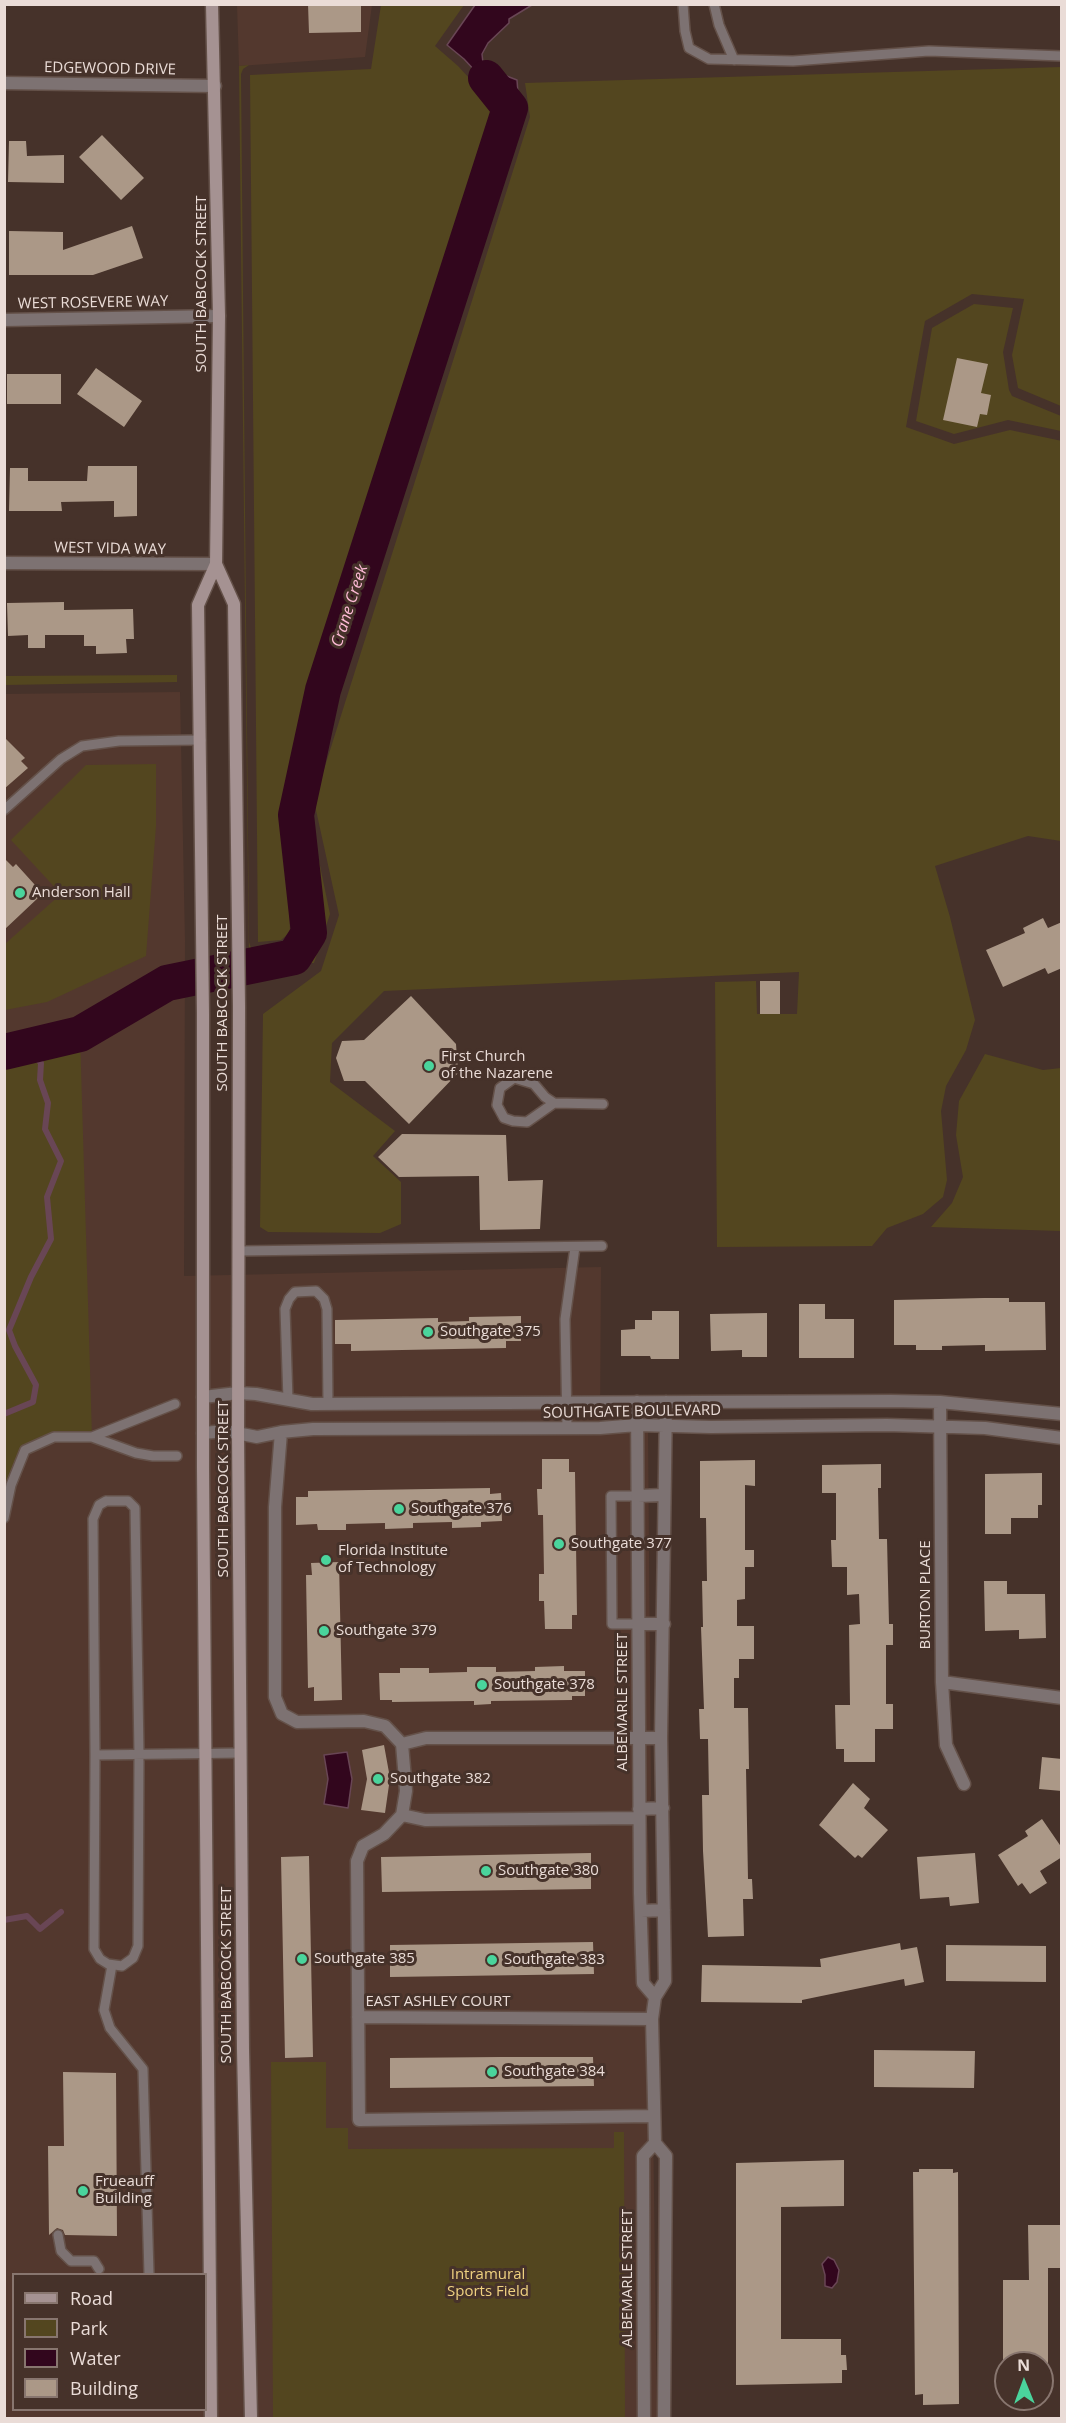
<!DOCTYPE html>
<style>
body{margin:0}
#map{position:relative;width:1066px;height:2423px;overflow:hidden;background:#46322a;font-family:"Open Sans",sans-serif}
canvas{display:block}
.frame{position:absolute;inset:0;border:6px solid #eadcd7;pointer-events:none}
.legend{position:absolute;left:12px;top:2273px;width:195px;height:138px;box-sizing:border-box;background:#46322a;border:2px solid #88766f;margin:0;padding:8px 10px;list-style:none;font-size:18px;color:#eadcd7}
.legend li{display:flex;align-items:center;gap:12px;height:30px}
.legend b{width:30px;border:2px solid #88766f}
.north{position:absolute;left:994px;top:2351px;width:60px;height:60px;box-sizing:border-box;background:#46322a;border:2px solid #88766f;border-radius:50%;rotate:359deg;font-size:16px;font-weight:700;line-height:24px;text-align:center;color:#eadcd7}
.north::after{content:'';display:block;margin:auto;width:21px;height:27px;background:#4ad49c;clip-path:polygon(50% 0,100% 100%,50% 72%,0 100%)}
</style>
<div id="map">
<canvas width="1066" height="2423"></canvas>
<div class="frame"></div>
<ul class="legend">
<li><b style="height:8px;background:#a59292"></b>Road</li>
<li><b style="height:16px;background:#53461f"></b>Park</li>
<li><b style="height:16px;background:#32061d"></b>Water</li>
<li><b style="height:16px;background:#ab9887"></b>Building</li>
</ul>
<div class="north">N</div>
</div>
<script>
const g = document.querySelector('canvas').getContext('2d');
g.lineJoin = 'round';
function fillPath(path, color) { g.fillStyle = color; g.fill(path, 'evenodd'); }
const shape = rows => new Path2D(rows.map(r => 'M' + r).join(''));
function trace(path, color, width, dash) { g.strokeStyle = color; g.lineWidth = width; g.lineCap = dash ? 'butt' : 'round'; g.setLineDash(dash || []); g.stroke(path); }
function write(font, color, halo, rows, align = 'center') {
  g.font = font + ' "Open Sans",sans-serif'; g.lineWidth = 6; g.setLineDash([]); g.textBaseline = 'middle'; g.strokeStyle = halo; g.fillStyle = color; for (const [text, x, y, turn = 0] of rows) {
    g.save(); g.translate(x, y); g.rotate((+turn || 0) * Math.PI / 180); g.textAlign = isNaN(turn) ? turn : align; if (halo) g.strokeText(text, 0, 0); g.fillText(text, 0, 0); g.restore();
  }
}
const built = shape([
 [237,5,372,5,365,57,239,66],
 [180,692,185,941,184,1276,601,1267,600,1428,648,1427,651,1795,647,1819,650,1892,657,2418,5,2418,4,694],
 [14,2274,206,2274,206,2410,14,2410]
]);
const green = shape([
 [381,5,464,5,435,46,458,66,495,106,496,120,318,671,293,795,286,809,290,932,281,940,258,942,250,75,371,69],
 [249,65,243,69,241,74,249,942,251,948,256,952,284,949,298,935,295,811,302,797,326,673,505,119,520,120,306,798,330,914,314,963,249,965,239,66],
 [1061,67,1061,406,1018,388,1012,355,1024,299,972,294,925,321,906,427,954,444,1010,430,1062,441,1061,841,1028,836,935,866,950,917,975,1020,966,1050,946,1086,941,1111,947,1180,943,1197,923,1214,887,1228,872,1246,717,1247,715,982,756,981,757,1014,797,1014,799,972,384,991,332,1043,330,1082,395,1131,373,1156,401,1182,401,1224,380,1233,268,1232,260,1227,263,1014,321,971,339,915,314,801,530,117,525,83],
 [974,304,1013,308,1003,352,1009,390,1012,396,1061,416,1061,431,1008,420,954,434,916,421,932,328],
 [177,675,177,682,5,685,5,676],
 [156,764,156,826,146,956,47,1002,5,1010,5,944,61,894,11,840,86,765],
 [80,1034,92,1437,54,1437,25,1450,5,1518,5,1052],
 [985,1054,1043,1070,1061,1068,1061,1231,931,1227,952,1203,963,1177,956,1135,959,1101],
 [271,2062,326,2062,326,2128,348,2128,348,2149,614,2148,614,2132,624,2132,625,2418,273,2418]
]);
const water = shape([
 [475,5,532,5,509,19,509,23,488,43,482,54,483,63,491,70,517,80,520,120,505,119,501,99,464,59,447,45,475,5],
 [347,1752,352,1779,348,1808,324,1804,328,1779,324,1755,347,1752],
 [828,2257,834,2260,839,2270,837,2282,832,2288,825,2286,825,2275,822,2264,828,2257]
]);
const stream = shape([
 [4,1414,33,1402,36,1385,15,1346,9,1330,31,1277,51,1239,47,1197,61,1161,45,1129,48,1103,40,1080,41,1063,26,1047],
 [4,1920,27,1916,40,1929,61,1912]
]);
const river = shape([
 [4,1052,80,1034,167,983,294,957,309,933,296,815,323,690,510,108,486,78]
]);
const building = shape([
 [308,4,361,4,361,32,309,33],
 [102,135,144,178,121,200,79,157],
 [9,141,26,141,27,156,64,155,64,183,8,182],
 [132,226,143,258,93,275,9,275,9,231,63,232,63,250],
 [957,358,988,364,981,393,991,395,987,415,980,414,977,427,943,420],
 [96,368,142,401,124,427,77,394],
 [7,374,61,374,61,404,7,404],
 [88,466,137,466,137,516,114,517,114,501,61,502,62,511,9,511,10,468,28,468,28,481,87,481],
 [64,602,64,610,133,609,134,639,126,639,127,653,96,654,96,646,84,646,84,635,45,635,45,648,28,648,28,635,8,636,7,603],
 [4,737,25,758,21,761,28,768,4,789],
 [4,858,13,867,16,864,35,885,32,889,39,897,4,930],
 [1043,918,1048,928,1062,922,1062,968,1048,974,1045,968,1003,987,986,950,1025,933,1023,928],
 [760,981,780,981,780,1014,760,1014],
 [411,996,456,1044,458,1073,409,1124,365,1081,344,1081,336,1058,342,1041,364,1040],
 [402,1134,506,1135,508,1181,543,1180,540,1229,480,1230,479,1176,399,1177,378,1157],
 [984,1298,1009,1298,1009,1302,1045,1302,1046,1350,985,1351,985,1345,942,1346,942,1350,916,1350,916,1345,894,1345,894,1300],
 [799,1304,825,1304,825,1319,854,1319,854,1358,799,1358],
 [652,1311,679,1311,679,1359,651,1359,650,1356,621,1356,621,1330,635,1329,635,1320,652,1320],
 [767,1313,767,1357,742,1357,742,1350,711,1351,710,1314],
 [521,1316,521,1341,506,1341,506,1348,351,1351,351,1344,335,1344,335,1320,438,1318,438,1322,469,1321,469,1317],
 [542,1459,569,1459,569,1472,575,1472,577,1615,572,1615,572,1629,545,1629,544,1601,539,1601,539,1574,544,1574,543,1515,538,1515,537,1489,542,1489],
 [755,1460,755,1486,745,1485,745,1550,754,1550,754,1567,745,1567,745,1599,737,1600,737,1626,754,1626,754,1659,739,1659,739,1678,734,1678,734,1708,748,1708,749,1769,746,1769,748,1879,752,1879,753,1899,743,1899,744,1936,708,1937,703,1851,702,1795,709,1795,708,1739,700,1739,699,1709,704,1709,701,1627,703,1627,702,1581,707,1581,706,1518,700,1518,700,1461],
 [881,1464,881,1488,878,1488,879,1539,887,1539,889,1624,893,1624,893,1645,886,1645,886,1704,893,1704,893,1729,875,1729,875,1762,844,1762,844,1749,836,1749,835,1705,850,1705,849,1625,860,1624,859,1594,847,1595,847,1567,832,1567,831,1540,836,1540,836,1493,822,1493,822,1465],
 [1042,1473,1042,1505,1038,1505,1038,1518,1011,1518,1011,1534,985,1534,985,1474],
 [490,1488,490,1494,501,1493,502,1521,481,1522,481,1527,452,1528,452,1522,413,1523,413,1528,385,1529,385,1523,346,1524,346,1530,318,1530,317,1524,296,1525,296,1497,308,1497,308,1491],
 [339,1562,342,1700,314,1701,314,1687,308,1688,306,1575,312,1575,311,1563],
 [984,1581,1007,1581,1007,1594,1045,1594,1046,1638,1019,1639,1019,1630,985,1631],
 [564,1666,564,1671,585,1671,585,1696,572,1696,572,1700,491,1701,491,1704,474,1705,474,1701,392,1702,392,1700,380,1700,379,1673,400,1673,400,1668,429,1668,429,1673,467,1672,467,1667,496,1667,496,1672,535,1671,535,1667],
 [384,1745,390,1778,385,1813,361,1810,367,1779,362,1750],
 [1042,1757,1062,1759,1062,1791,1039,1789],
 [853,1783,870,1799,864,1808,888,1830,862,1858,858,1855,855,1858,819,1825],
 [1042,1819,1062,1848,1062,1857,1040,1871,1047,1883,1030,1894,1022,1883,1018,1886,998,1855,1028,1836,1025,1831],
 [591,1853,591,1889,382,1892,381,1857],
 [975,1853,979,1903,950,1906,949,1897,920,1899,917,1857],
 [309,1856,313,2057,285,2058,281,1857],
 [593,1942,594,1974,390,1977,390,1945],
 [900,1943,901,1950,917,1947,924,1982,905,1986,904,1979,802,2000,802,2003,701,2002,702,1965,821,1967,820,1959],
 [946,1945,1046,1946,1046,1982,946,1981],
 [874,2050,975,2051,974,2088,874,2087],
 [500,2057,593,2057,594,2086,390,2088,390,2058],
 [63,2072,116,2073,117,2236,65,2235,63,2230,57,2228,49,2235,48,2146,64,2146],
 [844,2160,844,2206,781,2207,781,2339,841,2339,841,2355,846,2355,847,2370,842,2370,842,2383,736,2385,736,2163],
 [919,2169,953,2169,953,2173,958,2172,959,2404,923,2405,923,2394,915,2395,913,2172,919,2172],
 [1028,2225,1062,2225,1062,2268,1048,2268,1048,2363,1003,2363,1003,2280,1029,2280]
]);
const lane = shape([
 [683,4,685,31,689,48,709,59,793,61,929,51,1062,56],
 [714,4,719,25,734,60],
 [4,810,61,759,82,746,119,741,201,740],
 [554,1103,527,1122,513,1121,504,1118,497,1105,500,1088,514,1078,534,1084,545,1097,554,1103,603,1104],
 [238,1251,602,1246],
 [288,1400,285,1309,289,1299,295,1292,316,1291,324,1299,327,1309,328,1404],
 [567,1428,565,1319,575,1247],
 [92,1437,175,1404],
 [638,1496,611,1496,612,1624,638,1624],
 [106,1501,128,1501,135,1508,139,1754,138,1946,133,1958,122,1966,108,1964,100,1959,94,1949,95,1755,93,1519,99,1505,106,1501],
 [4,1518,11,1485,25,1450,54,1437,92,1437,136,1453,153,1456,177,1456],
 [95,1755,241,1753],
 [112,1965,104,2010,110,2028,143,2069,149,2274],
 [58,2235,61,2251,71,2261,94,2261,99,2269]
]);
const street = shape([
 [4,83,215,86],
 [4,320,219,316],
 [4,563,216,564],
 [203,1397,238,1393,256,1394,312,1404,891,1401,940,1402,1062,1414],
 [637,1402,640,1893,643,1983,655,1997],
 [940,1402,942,1682,946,1745,964,1784],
 [281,1432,275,1507,275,1697,282,1714,297,1722,364,1721,385,1726,402,1744],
 [203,1433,226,1431,257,1437,281,1432,313,1429,600,1428,637,1425,711,1427,887,1425,985,1428,1062,1438],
 [638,1496,663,1495],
 [638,1624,664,1624],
 [942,1682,1062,1698],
 [639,1809,663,1808],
 [402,1815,425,1820,639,1818],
 [641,1911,664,1910],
 [358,2017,652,2019],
 [652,2116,359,2120,357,1861,363,1846,384,1834,402,1815,406,1791,402,1744,426,1738,661,1738],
 [644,2418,643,2156,655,2143],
 [664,2418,666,2156,655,2143,652,2019,655,1997,665,1981,661,1738,666,1402]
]);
const secondary = shape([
 [216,564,234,604,239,1007,238,1433,243,2049,251,2418],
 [211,2418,203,1468,203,1014,198,605,216,564,219,316,212,4]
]);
const markers = [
 [20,893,6,"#4ad49c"],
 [429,1066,6,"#4ad49c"],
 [428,1332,6,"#4ad49c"],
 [399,1509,6,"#4ad49c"],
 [559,1544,6,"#4ad49c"],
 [326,1560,6,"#4ad49c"],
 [324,1631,6,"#4ad49c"],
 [482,1685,6,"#4ad49c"],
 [378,1779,6,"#4ad49c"],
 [486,1871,6,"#4ad49c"],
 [302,1959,6,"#4ad49c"],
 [492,1960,6,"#4ad49c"],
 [492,2072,6,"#4ad49c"],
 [83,2191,6,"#4ad49c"]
];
const streetNames = [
 ["EDGEWOOD DRIVE",110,69,1],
 ["SOUTH BABCOCK STREET",202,284,-90],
 ["WEST ROSEVERE WAY",93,303,-1],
 ["WEST VIDA WAY",110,549,1],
 ["SOUTH BABCOCK STREET",223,1003,-90],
 ["SOUTHGATE BOULEVARD",632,1412,-1],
 ["SOUTH BABCOCK STREET",224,1489,-90],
 ["BURTON PLACE",926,1595,-90],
 ["ALBEMARLE STREET",623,1702,-90],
 ["SOUTH BABCOCK STREET",227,1975,-90],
 ["EAST ASHLEY COURT",438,2002],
 ["ALBEMARLE STREET",628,2278,-90]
];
const poiNames = [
 ["Anderson Hall",32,893],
 ["First Church",441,1057],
 ["of the Nazarene",441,1074],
 ["Southgate 375",440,1332],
 ["Southgate 376",411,1509],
 ["Southgate 377",571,1544],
 ["Florida Institute",338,1551],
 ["of Technology",338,1568],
 ["Southgate 379",336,1631],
 ["Southgate 378",494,1685],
 ["Southgate 382",390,1779],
 ["Southgate 380",498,1871],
 ["Southgate 385",314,1959],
 ["Southgate 383",504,1960],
 ["Southgate 384",504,2072],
 ["Frueauff",95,2182],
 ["Building",95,2199]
];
const parkNames = [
 ["Intramural",488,2275],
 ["Sports Field",488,2292]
];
const waterNames = [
 ["Crane Creek",350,606,-72]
];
fillPath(built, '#53382e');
fillPath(green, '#53461f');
fillPath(water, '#32061d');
trace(water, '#694655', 1.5);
trace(stream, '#694655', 6);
trace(river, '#32061d', 36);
fillPath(building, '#ab9887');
trace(lane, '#645149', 12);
trace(street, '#645149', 15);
trace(secondary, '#645149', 15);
trace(lane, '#7d7272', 9);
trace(street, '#7d7272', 12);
trace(secondary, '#a59292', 12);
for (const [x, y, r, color] of markers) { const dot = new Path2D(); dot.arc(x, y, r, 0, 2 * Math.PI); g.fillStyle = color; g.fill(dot); trace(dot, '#46322a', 2); }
write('15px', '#eadcd7', '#46322a', streetNames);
write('15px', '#eadcd7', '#46322a', poiNames, 'left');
write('15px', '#efd180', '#46322a', parkNames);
write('italic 16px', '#febad6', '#46322a', waterNames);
</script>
